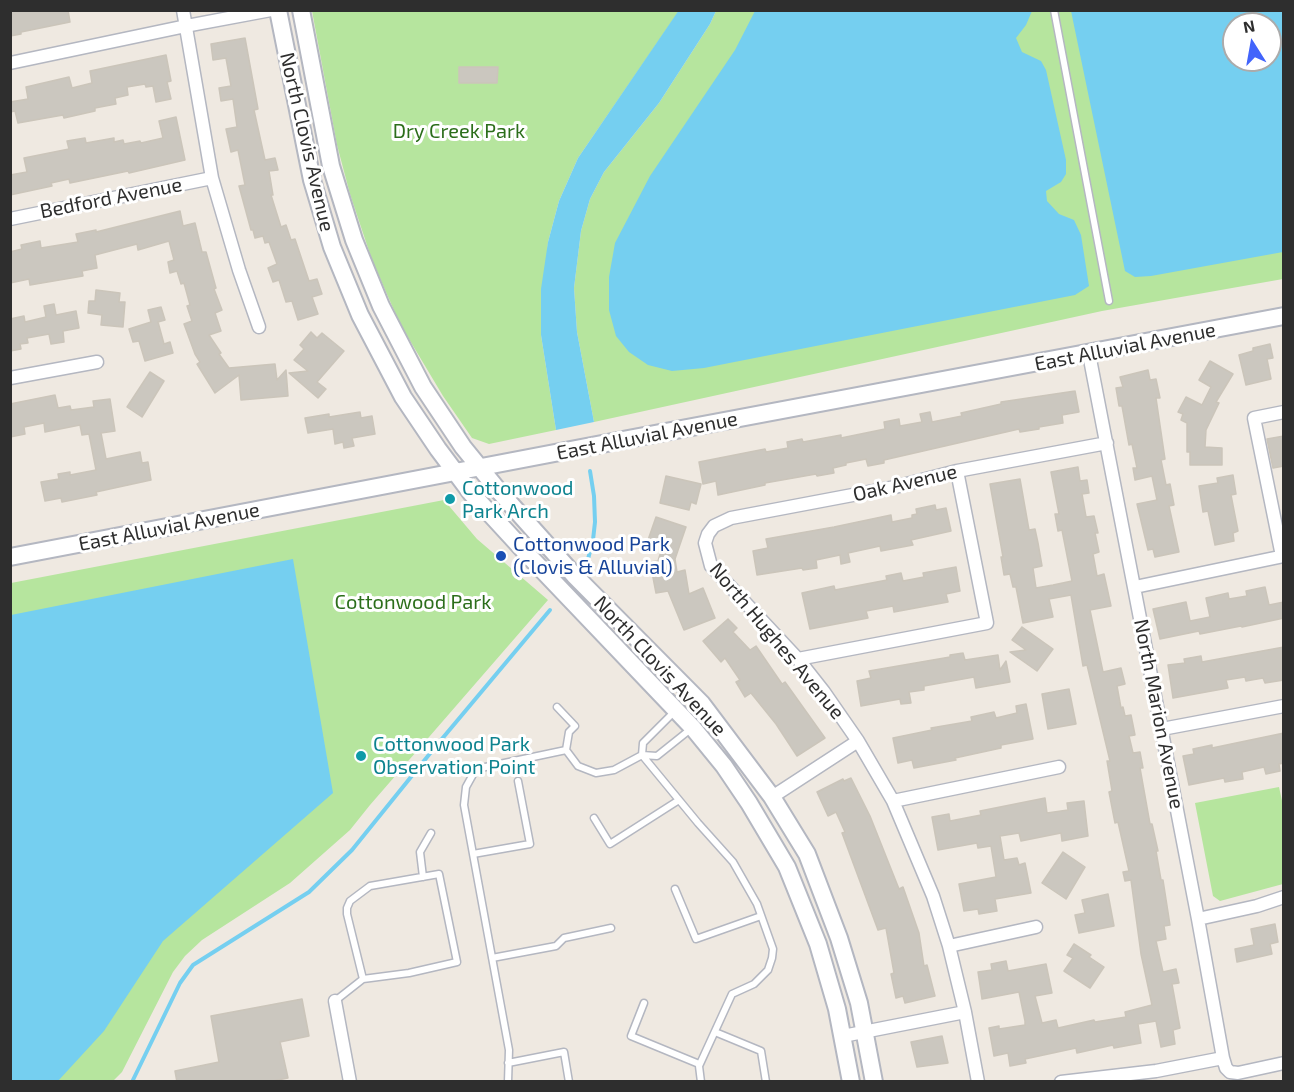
<!DOCTYPE html>
<style>
body{margin:0}
#map{position:relative;width:1294px;height:1092px;overflow:hidden;background:#efe9e1;font-family:"Exo 2",sans-serif}
canvas{display:block}
.frame{position:absolute;inset:0;border:12px solid #2e2e2e;pointer-events:none}
.north{position:absolute;left:1222px;top:12px;width:60px;height:60px;box-sizing:border-box;background:#fff;border:2px solid #ababab;border-radius:50%;rotate:349deg;font-size:16px;font-weight:700;line-height:24px;text-align:center;color:#2e2e2e}
.north::after{content:'';display:block;margin:auto;width:21px;height:27px;background:#4264fb;clip-path:polygon(50% 0,100% 100%,50% 72%,0 100%)}
</style>
<div id="map">
<canvas width="1294" height="1092"></canvas>
<div class="frame"></div>
<div class="north">N</div>
</div>
<script>
const g = document.querySelector('canvas').getContext('2d');
g.lineJoin = 'round';
function fillPath(path, color) { g.fillStyle = color; g.fill(path, 'evenodd'); }
const shape = rows => new Path2D(rows.map(r => 'M' + r).join(''));
function trace(path, color, width, dash) { g.strokeStyle = color; g.lineWidth = width; g.lineCap = dash ? 'butt' : 'round'; g.setLineDash(dash || []); g.stroke(path); }
function write(font, color, halo, rows, align = 'center') {
  g.font = font + ' "Exo 2",sans-serif'; g.lineWidth = 6; g.setLineDash([]); g.textBaseline = 'middle'; g.strokeStyle = halo; g.fillStyle = color; for (const [text, x, y, turn = 0] of rows) {
    g.save(); g.translate(x, y); g.rotate((+turn || 0) * Math.PI / 180); g.textAlign = isNaN(turn) ? turn : align; if (halo) g.strokeText(text, 0, 0); g.fillText(text, 0, 0); g.restore();
  }
}
const green = shape([
 [312,11,679,11,578,158,559,201,548,242,541,335,556,430,489,444,472,438,443,396,400,324,372,260,350,194,337,145],
 [716,11,1283,11,1283,279,1102,311,594,422,577,332,574,288,581,231,590,199,604,172,659,103,710,24],
 [1234,24,1270,24,1270,60,1234,60],
 [444,500,477,539,548,600,370,805,350,830,290,883,202,940,185,956,173,972,122,1072,113,1081,11,1082,11,583],
 [1279,787,1284,810,1283,884,1220,901,1213,896,1195,803]
]);
const water = shape([
 [679,10,716,11,710,24,659,103,604,172,590,199,581,231,574,288,577,332,594,422,556,430,541,335,541,289,548,242,559,201,578,158],
 [755,11,1032,11,1026,25,1016,38,1022,52,1041,61,1046,70,1066,160,1066,174,1061,182,1046,191,1047,201,1059,214,1074,220,1081,235,1089,286,1075,295,704,368,672,371,648,365,629,352,616,336,609,310,609,277,615,243,650,176,735,50],
 [1071,11,1283,11,1283,252,1151,276,1135,277,1125,271],
 [1234,24,1270,24,1270,60,1234,60],
 [293,559,333,793,163,941,104,1031,58,1081,11,1081,11,615]
]);
const stream = shape([
 [588,559,593,540,595,522,594,496,590,471],
 [132,1082,180,983,193,965,309,892,352,850,436,746,550,610]
]);
const building = shape([
 [10,10,68,10,70,22,21,32,21,34,10,36,10,10],
 [245,38,258,109,254,110,265,160,275,158,278,170,269,171,273,195,271,195,281,227,286,225,291,240,295,239,309,281,317,279,322,294,312,297,318,314,298,320,292,301,286,302,279,280,273,282,268,268,277,264,269,242,265,243,263,236,255,238,253,230,251,230,239,186,245,185,238,150,231,152,226,129,237,127,233,99,221,101,219,88,231,86,226,58,213,60,211,44,245,38],
 [166,55,171,81,167,82,171,99,156,102,153,86,146,87,145,84,127,87,128,95,115,98,116,104,95,108,95,111,64,118,63,115,18,123,15,111,10,112,10,102,28,99,26,87,69,77,72,88,92,83,90,71,166,55],
 [459,67,498,67,497,83,459,83,459,67],
 [176,117,185,160,129,173,128,171,70,183,69,179,51,183,52,186,10,195,10,175,27,172,24,158,69,149,67,141,85,138,86,143,114,138,114,142,123,140,124,144,140,141,141,143,163,138,159,121,176,117],
 [180,211,183,226,195,223,202,252,206,252,216,288,214,289,222,310,215,313,221,331,209,335,221,353,219,354,229,368,275,364,277,380,286,370,288,396,241,400,239,375,215,393,197,364,200,362,195,354,184,324,192,321,187,306,190,305,184,283,181,284,177,271,170,273,168,262,174,260,169,241,138,250,137,244,95,255,97,268,82,271,83,276,30,285,29,279,10,283,10,252,22,249,21,245,40,241,41,248,78,242,76,234,96,230,96,232,180,211],
 [96,290,120,293,119,302,125,302,123,327,101,325,102,315,88,313,89,301,95,301,96,290],
 [54,304,56,315,76,311,79,328,63,331,64,342,51,344,49,334,27,338,28,343,20,344,21,349,10,351,10,319,24,316,25,322,46,317,44,306,54,304],
 [161,307,165,320,158,322,164,344,170,342,173,353,145,361,139,341,133,342,129,329,151,322,148,310,161,307],
 [311,332,317,338,322,333,344,351,317,382,326,389,318,398,289,373,308,371,294,360,304,349,300,345,311,332],
 [1270,344,1273,358,1267,359,1271,379,1246,385,1239,355,1253,351,1253,348,1270,344],
 [1210,361,1233,374,1216,402,1219,403,1206,430,1205,447,1222,448,1222,465,1190,465,1190,452,1187,452,1187,423,1181,420,1183,414,1178,412,1186,397,1202,405,1211,387,1199,380,1210,361],
 [1148,370,1150,380,1156,379,1160,398,1156,398,1165,459,1161,460,1166,485,1170,484,1174,505,1169,506,1179,552,1155,557,1153,549,1148,550,1137,504,1157,500,1152,476,1135,480,1133,468,1137,468,1132,444,1129,445,1122,406,1119,406,1116,388,1123,387,1120,377,1148,370],
 [150,372,164,381,142,417,127,407,150,372],
 [1075,391,1079,412,1062,415,1063,423,1039,427,1039,429,1020,432,1019,429,884,460,884,463,868,466,866,459,846,463,846,465,833,468,834,473,817,476,816,474,765,483,765,485,718,495,716,481,703,484,699,462,765,449,766,452,788,448,787,442,802,439,803,442,841,435,841,438,885,429,884,422,899,419,900,426,922,422,920,414,930,412,932,422,962,416,961,413,1001,404,1001,402,1075,391],
 [55,395,58,408,70,406,71,410,94,407,93,401,110,399,115,431,101,433,106,459,140,452,142,463,148,462,151,480,96,492,97,495,62,502,61,498,45,501,41,482,59,479,58,474,70,472,70,475,96,470,89,434,82,435,80,425,45,432,44,423,24,427,25,434,10,437,10,404,55,395],
 [360,412,361,418,372,416,375,434,352,438,354,446,344,448,343,442,335,444,333,429,308,433,305,418,329,414,329,417,360,412],
 [1284,436,1284,466,1273,468,1267,439,1284,436],
 [1078,467,1080,481,1087,480,1089,493,1082,494,1086,517,1094,516,1098,533,1095,533,1099,552,1093,554,1097,576,1104,574,1111,606,1090,610,1103,672,1121,668,1125,684,1117,686,1121,708,1123,707,1125,716,1131,715,1135,735,1129,736,1133,753,1140,752,1143,768,1140,768,1150,824,1152,824,1158,851,1156,851,1161,880,1163,880,1170,925,1164,926,1166,939,1156,941,1163,972,1176,969,1179,983,1172,984,1180,1028,1173,1030,1175,1044,1161,1047,1156,1021,1138,1024,1141,1043,1114,1048,1113,1045,1077,1053,1076,1048,1025,1059,1026,1063,1010,1066,1008,1053,994,1056,989,1028,999,1026,999,1029,1025,1025,1025,1021,1019,992,982,999,978,972,992,970,991,964,1006,961,1008,971,1046,964,1052,993,1035,996,1042,1023,1056,1020,1058,1028,1094,1020,1095,1022,1126,1017,1125,1012,1152,1005,1141,954,1131,880,1125,881,1123,872,1129,871,1118,822,1115,823,1109,792,1112,791,1107,761,1110,761,1087,665,1083,666,1071,595,1049,599,1053,617,1023,623,1016,587,1013,587,1010,574,1004,575,1001,557,1003,557,990,484,1020,479,1029,530,1035,529,1038,543,1042,566,1033,568,1036,588,1053,585,1072,581,1062,530,1058,531,1055,514,1059,514,1051,472,1078,467],
 [1233,475,1236,494,1231,495,1238,531,1233,533,1234,541,1215,545,1208,511,1203,512,1199,486,1218,483,1217,478,1233,475],
 [666,476,701,484,696,504,691,502,689,510,660,503,666,476],
 [935,505,936,510,946,508,951,531,911,540,913,545,881,551,880,546,848,553,850,562,841,564,840,555,816,560,817,568,803,570,802,568,757,575,753,551,768,548,766,539,834,527,891,515,892,522,912,518,912,515,917,514,916,509,935,505],
 [656,517,686,527,675,559,677,572,685,570,689,594,703,588,715,618,684,630,668,591,656,593,650,562,658,561,663,545,648,540,656,517],
 [956,567,960,591,946,594,948,602,894,612,893,606,866,611,868,618,810,629,802,593,834,586,835,590,887,580,886,576,901,573,903,581,924,577,923,573,956,567],
 [1265,587,1269,605,1284,602,1284,618,1242,627,1241,626,1200,634,1199,631,1160,639,1153,609,1186,602,1190,621,1210,617,1206,598,1228,593,1229,599,1247,596,1246,591,1265,587],
 [728,619,737,628,733,632,750,650,756,646,782,684,785,682,825,738,797,756,776,724,751,693,745,697,736,682,740,680,725,658,721,662,703,641,728,619],
 [1022,627,1053,649,1037,671,1010,652,1026,650,1012,640,1022,627],
 [1284,647,1284,680,1265,683,1263,678,1246,681,1245,677,1226,680,1228,688,1173,698,1168,665,1185,663,1184,659,1201,656,1202,662,1284,647],
 [963,653,965,660,998,655,1000,670,1006,661,1010,682,976,688,974,677,924,686,924,690,909,692,911,703,901,704,900,699,861,706,857,681,871,678,869,671,950,657,950,655,963,653],
 [1069,689,1076,724,1048,729,1042,694,1069,689],
 [1026,704,1033,739,1001,745,1001,748,955,758,956,760,914,768,912,760,898,763,893,738,932,730,931,728,972,721,971,717,994,712,996,718,1017,713,1016,706,1026,704],
 [1284,733,1284,763,1279,764,1280,771,1266,774,1264,767,1242,772,1243,779,1225,782,1224,778,1189,785,1183,756,1194,754,1193,749,1212,745,1212,748,1284,733],
 [851,778,870,816,899,889,903,887,919,933,924,966,927,965,935,996,905,1003,903,996,896,998,891,974,894,973,886,928,878,930,842,833,845,832,836,812,828,816,817,792,843,779,844,781,851,778],
 [1045,798,1047,813,1068,810,1067,803,1084,801,1088,836,1062,841,1061,833,1021,841,1019,833,1000,836,1004,860,1017,858,1019,865,1025,863,1031,893,995,899,997,911,979,914,978,909,964,911,959,884,996,877,991,846,978,848,977,843,938,850,932,817,949,814,950,821,981,815,980,811,1045,798],
 [1063,852,1085,867,1066,899,1042,883,1063,852],
 [1108,894,1114,926,1079,933,1075,915,1085,913,1082,900,1108,894],
 [1275,924,1278,942,1270,944,1272,954,1237,962,1235,949,1254,945,1251,929,1275,924],
 [1074,944,1091,955,1089,957,1104,967,1090,988,1064,971,1073,958,1067,955,1074,944],
 [302,999,309,1036,280,1042,288,1078,268,1082,177,1082,175,1071,219,1062,211,1016,302,999],
 [942,1036,948,1063,917,1067,911,1042,942,1036]
]);
const lane = shape([
 [1054,10,1109,301],
 [557,707,575,726,569,732,566,750,578,766,596,773,614,770,642,755,698,823,733,862,757,904,773,949,772,958,768,970,754,984,732,994,699,1066,701,1082],
 [674,712,643,743,642,755,657,756,692,728],
 [594,818,610,844,679,800],
 [473,854,530,844,518,781],
 [423,877,420,852,431,833],
 [675,889,696,939,761,916],
 [492,958,556,946,564,938,611,928],
 [335,1001,363,979,409,973,457,962,439,874,370,886,350,901,347,908,347,914,363,979],
 [644,1003,631,1036,699,1064],
 [715,1032,761,1051,766,1082],
 [508,1063,564,1052,569,1082],
 [508,1082,509,1050,464,805,466,787,476,769,566,750]
]);
const street = shape([
 [183,10,212,178,239,270,259,327],
 [10,63,186,26,271,10],
 [10,219,212,178],
 [1089,354,1198,919,1223,1058,1226,1068,1230,1072,1238,1073,1284,1063],
 [10,378,97,362],
 [1282,556,1254,418,1284,412],
 [1135,587,1284,556],
 [798,659,987,623,957,471],
 [1162,729,1284,706],
 [772,797,858,741],
 [893,801,1059,767],
 [1198,919,1257,906,1284,897],
 [949,946,1036,927],
 [335,1001,350,1082],
 [843,1036,965,1012],
 [978,1082,965,1012,949,946,933,896,893,801,858,741,824,692,798,659,711,566,705,543,708,534,714,526,731,518,895,487,957,471,1107,443],
 [1061,1082,1156,1071,1223,1058]
]);
const secondary = shape([
 [278,10,312,180,332,247,360,315,403,397,438,449,471,493,528,555,693,728,724,766,749,803,787,867,818,944,837,1009,851,1082],
 [301,10,331,166,354,240,381,306,423,387,463,447,498,490,574,575,702,704,772,797,807,854,839,938,859,1003,874,1082],
 [10,557,628,439,1284,316]
]);
const markers = [
 [450,499,6,"#0f9aa8"],
 [501,556,6,"#1a4fb4"],
 [361,756,6,"#0f9aa8"]
];
const parkNames = [
 ["Dry Creek Park",459,131],
 ["Cottonwood Park",413,602]
];
const streetNames = [
 ["North Clovis Avenue",307,142,77],
 ["Bedford Avenue",111,198,-11],
 ["East Alluvial Avenue",1125,347,-11],
 ["East Alluvial Avenue",647,436,-11],
 ["Oak Avenue",905,483,-13],
 ["East Alluvial Avenue",169,527,-11],
 ["North Hughes Avenue",777,641,50],
 ["North Clovis Avenue",660,666,47],
 ["North Marion Avenue",1159,714,79]
];
const cultureNames = [
 ["Cottonwood",462,488],
 ["Park Arch",462,511],
 ["Cottonwood Park",373,744],
 ["Observation Point",373,767]
];
const transitNames = [
 ["Cottonwood Park",513,544],
 ["(Clovis & Alluvial)",513,567]
];
fillPath(green, '#b6e59e');
fillPath(water, '#75cff0');
trace(stream, '#75cff0', 4);
fillPath(building, '#cbc7bf');
trace(building, '#cbc5ba', 1.5);
trace(lane, '#b4b7c1', 9);
trace(street, '#b4b7c1', 15);
trace(secondary, '#b4b7c1', 20);
trace(lane, '#fff', 6);
trace(street, '#fff', 12);
trace(secondary, '#fff', 16);
for (const [x, y, r, color] of markers) { const dot = new Path2D(); dot.arc(x, y, r, 0, 2 * Math.PI); g.fillStyle = color; g.fill(dot); trace(dot, '#fff', 2); }
write('20px', '#2c6e1b', '#fff', parkNames);
write('20px', '#2e2e2e', '#fff', streetNames);
write('20px', '#0d838f', '#fff', cultureNames, 'left');
write('20px', '#164399', '#fff', transitNames, 'left');
</script>
